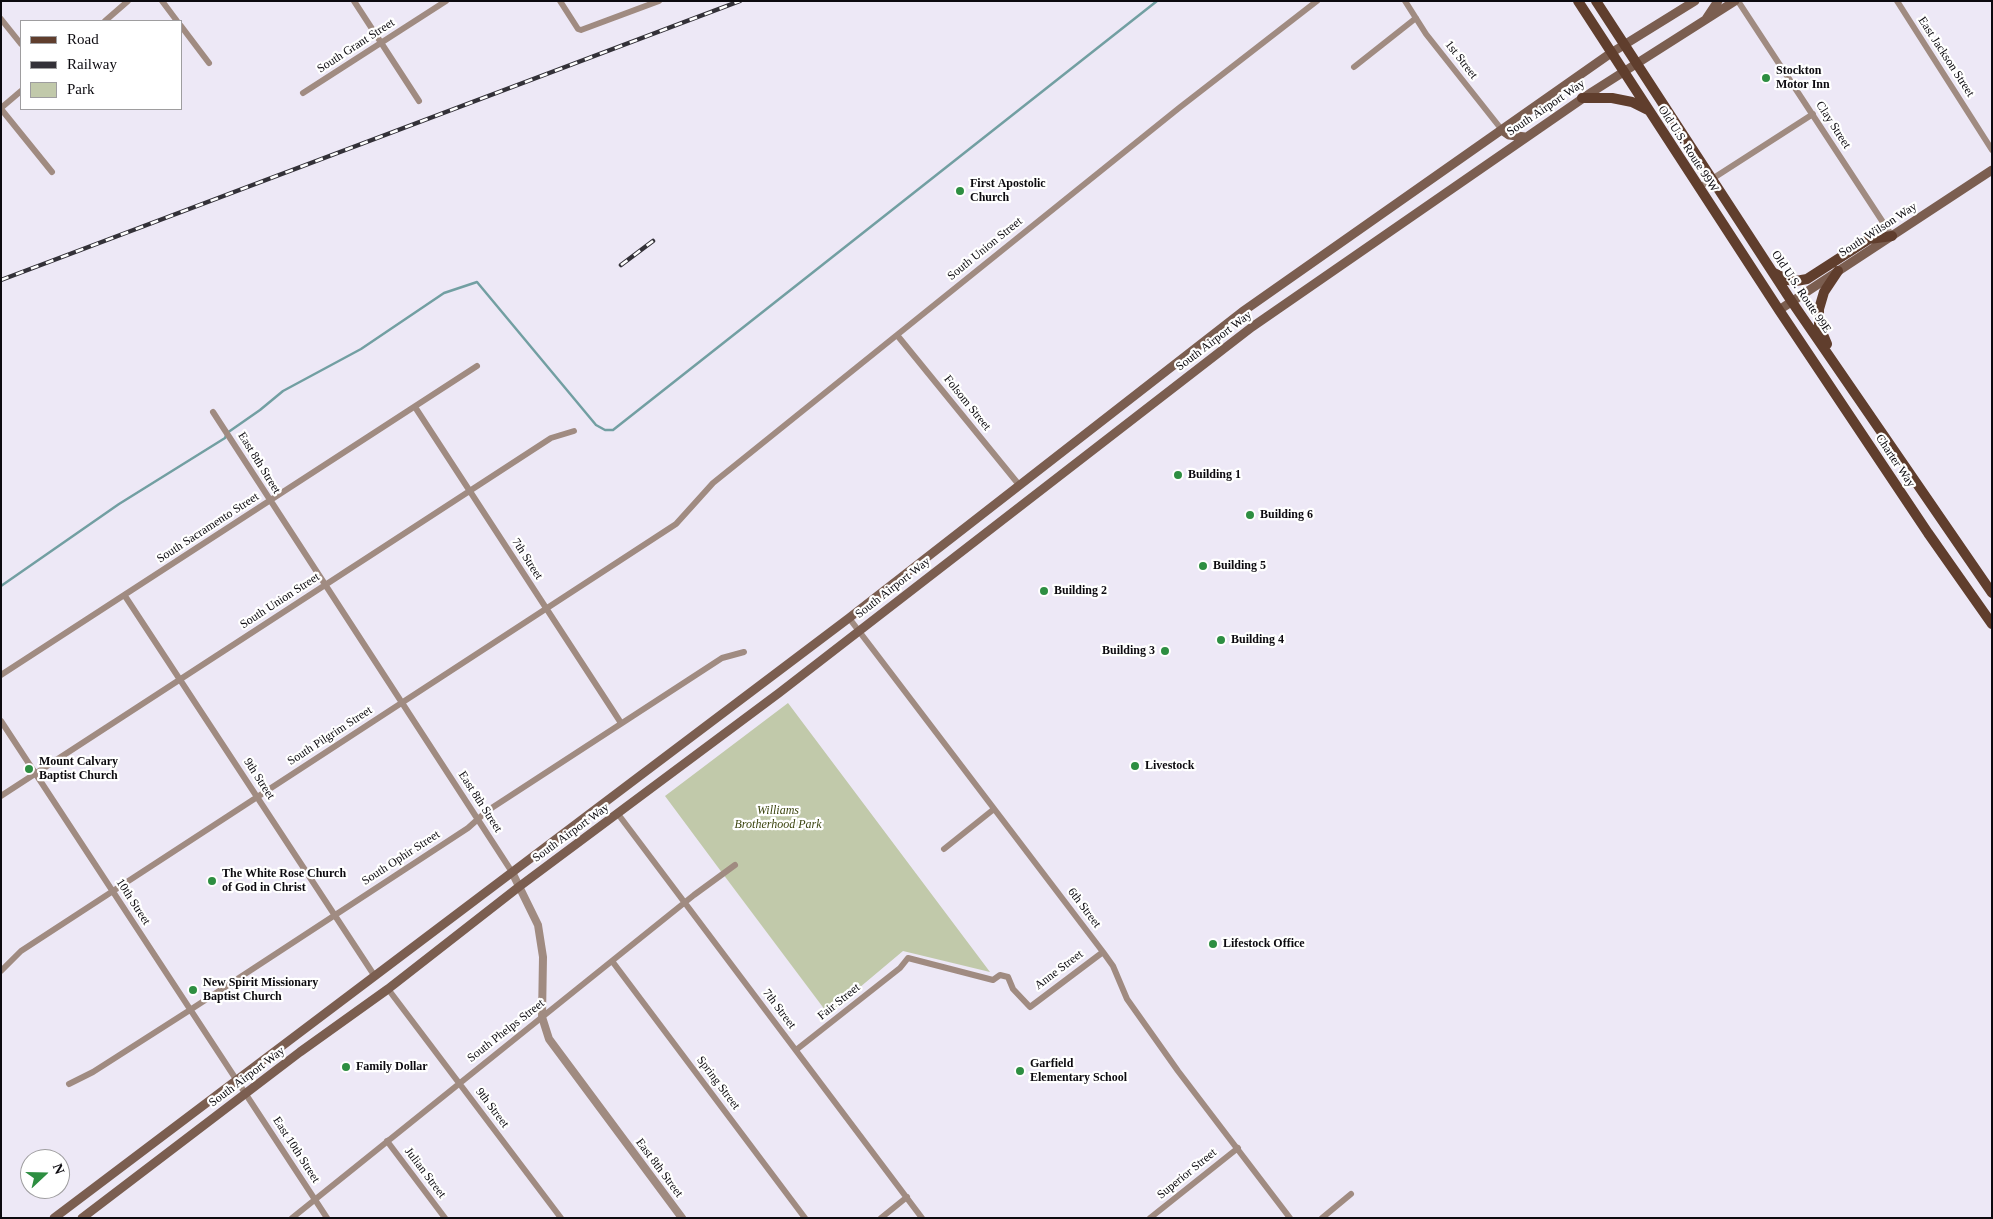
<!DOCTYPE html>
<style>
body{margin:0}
#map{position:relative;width:1993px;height:1219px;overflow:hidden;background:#ede8f6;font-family:Georgia,serif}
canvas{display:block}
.frame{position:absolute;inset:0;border:2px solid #0c0a0f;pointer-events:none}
.legend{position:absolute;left:20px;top:20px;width:162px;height:90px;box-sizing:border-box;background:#fff;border:1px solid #9e9d9f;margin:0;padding:6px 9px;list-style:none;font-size:15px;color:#0c0a0f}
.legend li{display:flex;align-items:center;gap:10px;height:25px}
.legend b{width:25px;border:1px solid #9e9d9f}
.north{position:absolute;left:20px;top:1149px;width:50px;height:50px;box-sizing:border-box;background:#fff;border:1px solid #9e9d9f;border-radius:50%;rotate:69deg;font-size:14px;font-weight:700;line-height:20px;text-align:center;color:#0c0a0f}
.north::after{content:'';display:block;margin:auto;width:18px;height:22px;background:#2d8e41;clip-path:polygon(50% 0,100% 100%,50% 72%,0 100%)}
</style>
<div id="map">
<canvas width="1993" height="1219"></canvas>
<div class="frame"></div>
<ul class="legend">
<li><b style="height:6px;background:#603e2d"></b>Road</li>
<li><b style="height:6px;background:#333138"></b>Railway</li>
<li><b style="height:14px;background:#c1c9aa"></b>Park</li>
</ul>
<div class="north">N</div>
</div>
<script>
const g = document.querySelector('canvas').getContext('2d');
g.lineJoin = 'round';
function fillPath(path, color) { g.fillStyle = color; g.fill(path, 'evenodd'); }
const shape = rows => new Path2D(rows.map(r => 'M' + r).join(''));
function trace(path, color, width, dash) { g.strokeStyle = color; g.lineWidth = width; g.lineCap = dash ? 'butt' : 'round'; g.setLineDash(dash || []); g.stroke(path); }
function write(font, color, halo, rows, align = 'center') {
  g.font = font + ' Georgia,serif'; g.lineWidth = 4.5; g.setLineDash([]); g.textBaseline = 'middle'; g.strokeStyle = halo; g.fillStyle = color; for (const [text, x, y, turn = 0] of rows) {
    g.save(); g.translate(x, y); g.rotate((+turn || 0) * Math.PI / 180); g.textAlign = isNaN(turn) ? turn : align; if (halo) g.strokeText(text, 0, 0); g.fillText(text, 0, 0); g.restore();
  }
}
const green = shape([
 [788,703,990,972,903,951,828,1014,717,866,665,796]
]);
const stream = shape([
 [1,586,119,504,225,438,227,433,260,410,283,391,361,349,444,293,477,282,596,425,605,430,613,430,1157,1]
]);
const minor = shape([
 [162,1,177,21],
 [354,1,419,101],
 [560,1,578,29,581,30,659,1],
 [1405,1,1426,34,1502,130],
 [1738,1,1892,236],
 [1897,1,1992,150],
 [1,19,21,44],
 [105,21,128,1],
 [181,26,209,63],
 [1354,67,1416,18],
 [303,93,446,1],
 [1,108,21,91],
 [1,109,52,172],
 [1698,188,1813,114],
 [897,335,1020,486],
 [415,407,621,723],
 [213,412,512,872],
 [125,596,374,975],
 [849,618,1103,952,1113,966,1127,999,1178,1071,1290,1218],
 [1,675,477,366],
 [1,721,327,1218],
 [1,796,551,438,574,431],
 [618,814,922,1218],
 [944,849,994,809],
 [612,961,805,1218],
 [1,971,21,951,676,524,713,483,1179,108,1317,1],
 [388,989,561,1218],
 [796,1050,900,968,908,958,993,980,1000,975,1008,977,1013,989,1030,1007,1103,952],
 [69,1084,93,1072,190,1010,468,828,487,811,722,658,744,652],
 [387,1141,445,1218],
 [292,1218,694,895,735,865],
 [881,1218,907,1197],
 [1150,1218,1238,1148],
 [1322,1218,1351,1194]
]);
const tertiary = shape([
 [512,872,538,925,543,957,542,1017,549,1039,682,1218]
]);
const secondary = shape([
 [1706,19,1718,1],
 [1502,130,1509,135,1525,137],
 [1779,310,1992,170],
 [54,1218,849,618,1242,312,1611,53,1695,1],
 [82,1218,300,1052,388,989,520,886,779,693,1252,327,1592,92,1735,1]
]);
const primary = shape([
 [1578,1,1779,310,1928,533,1992,624],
 [1596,1,1792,302,1992,593],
 [1582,98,1612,98,1632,102,1648,110],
 [1774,273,1788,280,1796,281,1807,279,1869,239,1892,236],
 [1827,344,1819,325,1819,309,1824,292,1838,271]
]);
const rail = shape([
 [621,265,653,241],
 [1,280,740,1]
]);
const markers = [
 [1766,78,5,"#2d8e41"],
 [960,191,5,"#2d8e41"],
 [1178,475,5,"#2d8e41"],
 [1250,515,5,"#2d8e41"],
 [1203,566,5,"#2d8e41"],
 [1044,591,5,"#2d8e41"],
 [1221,640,5,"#2d8e41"],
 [1165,651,5,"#2d8e41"],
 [1135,766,5,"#2d8e41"],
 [29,769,5,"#2d8e41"],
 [212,881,5,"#2d8e41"],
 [1213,944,5,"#2d8e41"],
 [193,990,5,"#2d8e41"],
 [346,1067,5,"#2d8e41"],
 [1020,1071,5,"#2d8e41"]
];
const streetNames = [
 ["South Grant Street",356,46,-33],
 ["East Jackson Street",1946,57,57],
 ["1st Street",1461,60,52],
 ["South Airport Way",1546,108,-34],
 ["Clay Street",1833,125,57],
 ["Old U.S. Route 99W",1688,149,57],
 ["South Wilson Way",1878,230,-33],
 ["South Union Street",985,249,-39],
 ["Old U.S. Route 99E",1801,292,56],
 ["South Airport Way",1214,341,-37],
 ["Folsom Street",967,403,51],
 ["Charter Way",1895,461,56],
 ["East 8th Street",259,463,58],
 ["South Sacramento Street",208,528,-33],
 ["7th Street",527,559,57],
 ["South Airport Way",893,588,-38],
 ["South Union Street",280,601,-33],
 ["South Pilgrim Street",330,736,-33],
 ["9th Street",259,779,57],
 ["East 8th Street",480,802,57],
 ["South Airport Way",571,833,-36],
 ["South Ophir Street",401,858,-33],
 ["10th Street",133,902,57],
 ["6th Street",1084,908,53],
 ["Anne Street",1059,970,-37],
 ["Fair Street",839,1002,-39],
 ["7th Street",779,1009,53],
 ["South Phelps Street",506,1031,-38],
 ["South Airport Way",247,1077,-37],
 ["Spring Street",718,1083,53],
 ["9th Street",492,1108,53],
 ["East 10th Street",296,1150,57],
 ["East 8th Street",659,1168,53],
 ["Julian Street",425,1173,53],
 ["Superior Street",1187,1174,-39]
];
const poiNames = [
 ["Stockton",1776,71],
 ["Motor Inn",1776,85],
 ["First Apostolic",970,184],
 ["Church",970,198],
 ["Building 1",1188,475],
 ["Building 6",1260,515],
 ["Building 5",1213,566],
 ["Building 2",1054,591],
 ["Building 4",1231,640],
 ["Building 3",1155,651,"right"],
 ["Mount Calvary",39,762],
 ["Baptist Church",39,776],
 ["Livestock",1145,766],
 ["The White Rose Church",222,874],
 ["of God in Christ",222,888],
 ["Lifestock Office",1223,944],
 ["New Spirit Missionary",203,983],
 ["Baptist Church",203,997],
 ["Garfield",1030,1064],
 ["Elementary School",1030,1078],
 ["Family Dollar",356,1067]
];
const parkNames = [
 ["Williams",778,811],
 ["Brotherhood Park",778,825]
];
fillPath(green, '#c1c9aa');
trace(stream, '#729fa2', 2.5);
trace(minor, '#a08b81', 6);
trace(tertiary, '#a08b81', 8);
trace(secondary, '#7b5e50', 9);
trace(primary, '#603e2d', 10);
trace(rail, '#333138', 4.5);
trace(rail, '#fff', 2.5, [8]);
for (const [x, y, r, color] of markers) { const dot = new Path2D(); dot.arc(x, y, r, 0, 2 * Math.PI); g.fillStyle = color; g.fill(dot); trace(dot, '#fff', 2); }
write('12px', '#0c0a0f', '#fff', streetNames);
write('bold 12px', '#0c0a0f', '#fff', poiNames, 'left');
write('italic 12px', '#3b440e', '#fff', parkNames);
</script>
